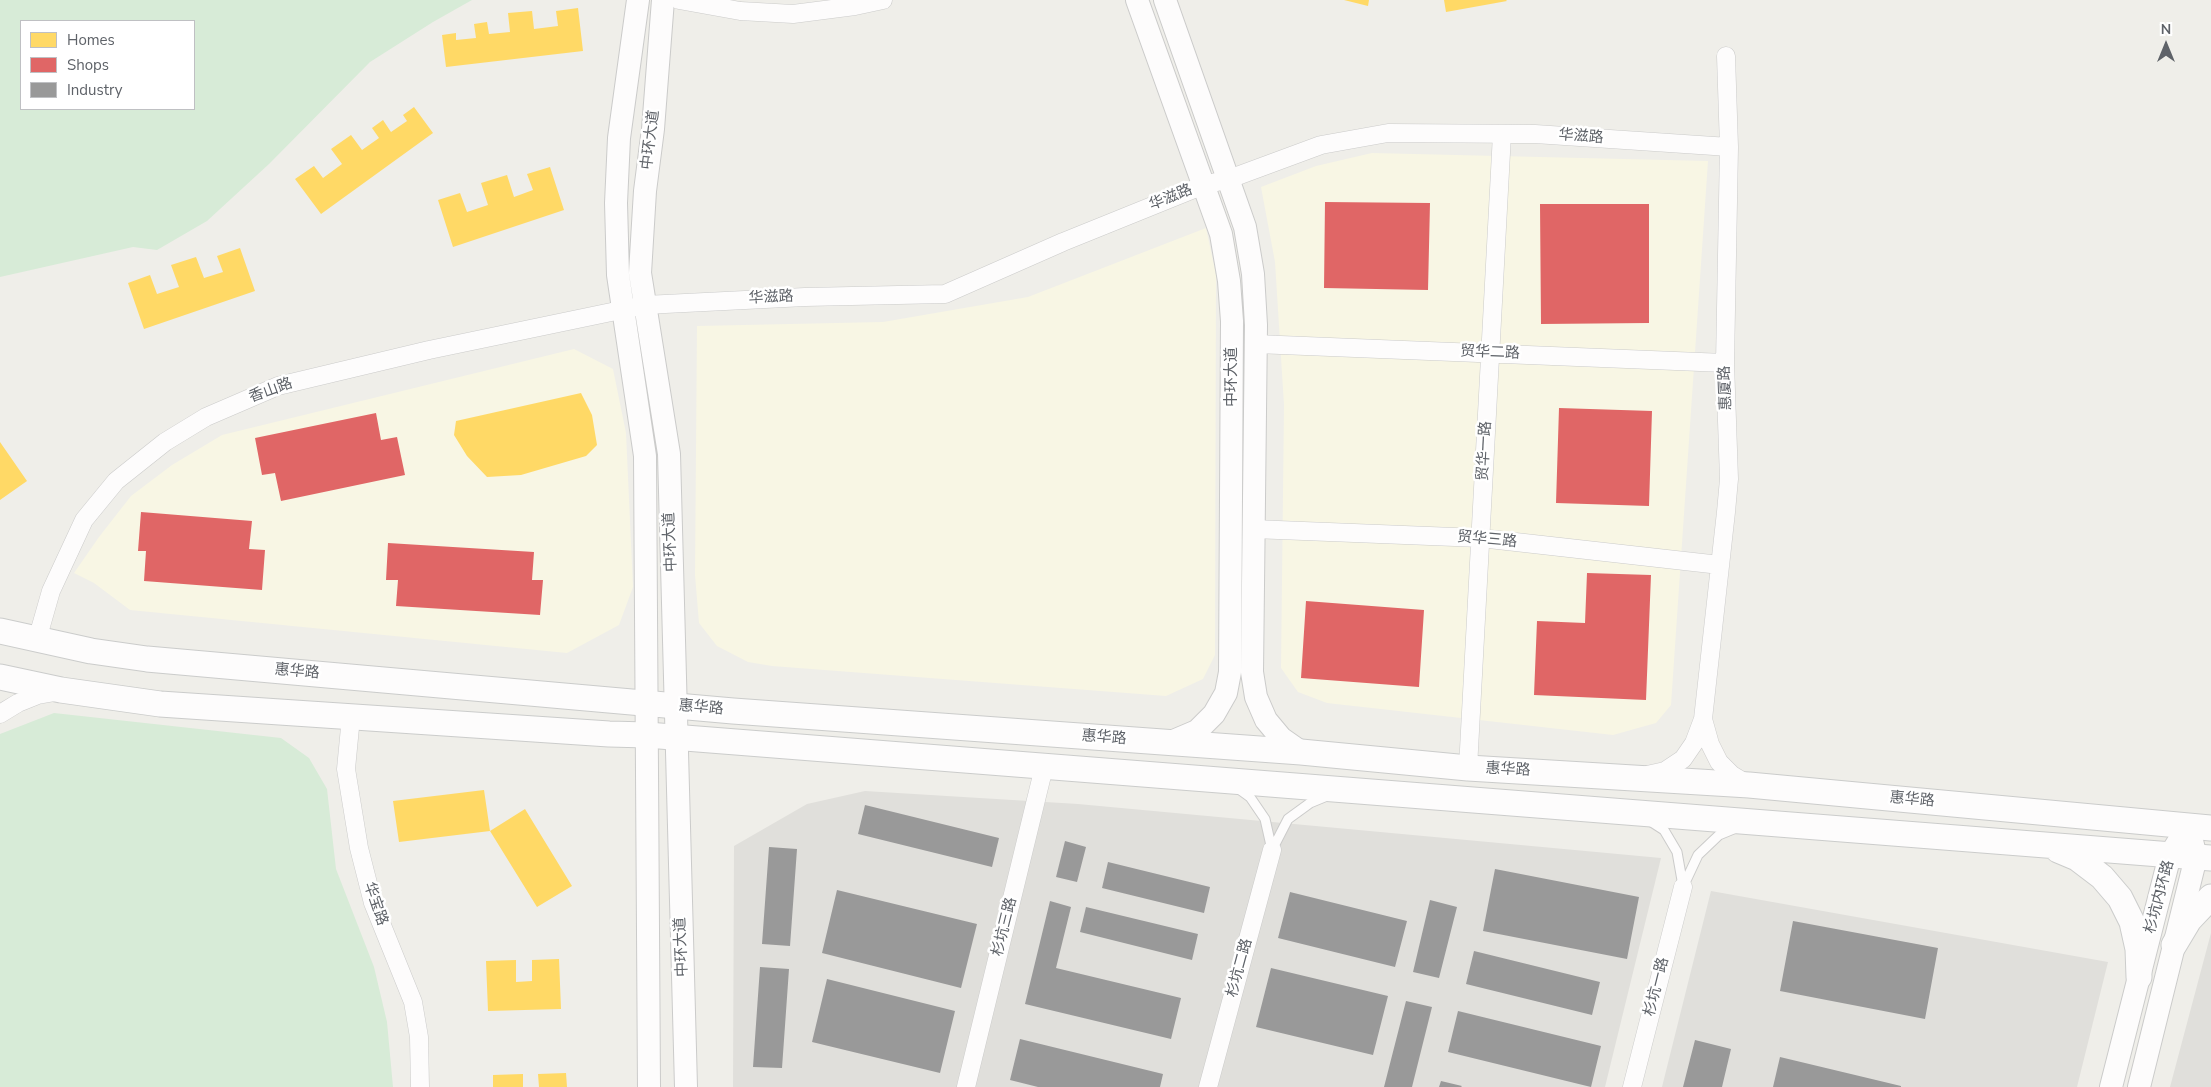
<!DOCTYPE html>
<meta charset="utf-8">
<style>
body{margin:0}
#map{position:relative;width:2211px;height:1087px;overflow:hidden;background:#efeee9;font-family:"Nunito Sans",sans-serif}
canvas{display:block}
.legend{position:absolute;left:20px;top:20px;width:175px;height:90px;box-sizing:border-box;background:#fff;border:1px solid #bfc0c3;margin:0;padding:6px 9px;list-style:none;font-size:15px;color:#5e6268}
.legend li{display:flex;align-items:center;gap:10px;height:25px}
.legend b{width:25px;border:1px solid #bfc0c3}
.north{position:absolute;left:2141px;top:20px;width:50px;height:50px;-webkit-text-stroke:4px #fff;paint-order:stroke;rotate:0deg;font-size:14px;font-weight:700;line-height:20px;text-align:center;color:#5e6268}
.north::after{content:'';display:block;margin:auto;width:18px;height:22px;background:#5e6268;clip-path:polygon(50% 0,100% 100%,50% 72%,0 100%)}
</style>
<div id="map">
<canvas width="2211" height="1087"></canvas>
<ul class="legend">
<li><b style="height:14px;background:#ffd966"></b>Homes</li>
<li><b style="height:14px;background:#e06666"></b>Shops</li>
<li><b style="height:14px;background:#999"></b>Industry</li>
</ul>
<div class="north">N</div>
</div>
<script>
const g = document.querySelector('canvas').getContext('2d');
g.lineJoin = 'round';
function fillPath(path, color) { g.fillStyle = color; g.fill(path, 'evenodd'); }
const shape = rows => new Path2D(rows.map(r => 'M' + r).join(''));
function trace(path, color, width, dash) { g.strokeStyle = color; g.lineWidth = width; g.lineCap = dash ? 'butt' : 'round'; g.setLineDash(dash || []); g.stroke(path); }
function write(font, color, halo, rows, align = 'center') {
  g.font = font + ' "Nunito Sans","Noto Sans SC",sans-serif'; g.lineWidth = 5; g.setLineDash([]); g.textBaseline = 'middle'; g.strokeStyle = halo; g.fillStyle = color; for (const [text, x, y, turn = 0] of rows) {
    g.save(); g.translate(x, y); g.rotate((+turn || 0) * Math.PI / 180); g.textAlign = isNaN(turn) ? turn : align; if (halo) g.strokeText(text, 0, 0); g.fillText(text, 0, 0); g.restore();
  }
}
const commercial = shape([
 [1372,153,1708,161,1671,705,1656,723,1613,735,1327,703,1298,692,1281,668,1284,405,1275,262,1261,187,1316,166],
 [1206,228,1216,275,1215,655,1203,679,1166,696,772,666,748,662,717,646,699,623,695,575,697,326,883,322,1028,297],
 [574,349,613,369,626,433,633,587,619,625,567,653,130,610,94,583,74,573,99,537,131,496,172,465,222,435]
]);
const industrial = shape([
 [865,791,1078,804,1661,858,1605,1087,733,1087,734,846,807,804],
 [1711,891,2108,962,2077,1087,1662,1087],
 [2211,933,2211,1087,2170,1087]
]);
const green = shape([
 [0,0,472,0,433,22,370,62,269,164,207,221,157,250,133,247,0,277],
 [194,21,194,109,21,109,21,21],
 [54,713,281,738,309,758,327,789,336,869,374,967,387,1022,393,1087,0,1087,0,734]
]);
const homes = shape([
 [1344,0,1369,0,1368,6],
 [1444,0,1506,0,1507,1,1446,12],
 [578,8,583,51,446,67,442,35,456,33,456,40,476,38,474,24,487,22,489,34,510,32,508,13,532,11,534,29,558,26,556,11],
 [414,107,433,133,321,214,295,179,314,166,323,178,342,164,331,149,351,135,362,150,379,138,372,128,383,120,391,132,407,121,403,115],
 [550,167,564,210,453,247,438,200,460,193,467,212,488,205,481,183,507,175,514,197,533,190,527,174],
 [240,248,255,291,144,329,128,283,150,275,157,294,179,287,171,265,196,257,204,278,223,272,217,256],
 [581,393,592,415,597,445,586,456,521,475,487,477,467,456,454,435,456,421],
 [0,442,27,481,0,500],
 [484,790,490,831,525,809,572,886,537,907,490,831,399,842,393,801],
 [559,959,561,1009,488,1011,486,961,516,960,516,982,532,981,532,960],
 [566,1073,567,1087,539,1087,538,1074],
 [523,1074,523,1087,493,1087,493,1075]
]);
const shops = shape([
 [1325,202,1430,203,1428,290,1324,288],
 [1540,204,1649,204,1649,323,1541,324],
 [1559,408,1652,411,1649,506,1556,503],
 [376,413,381,440,397,437,405,475,281,501,275,473,262,475,255,438],
 [141,512,252,521,249,549,265,550,262,590,144,581,146,551,138,551],
 [388,543,534,552,532,580,543,580,540,615,396,606,398,580,386,580],
 [1587,573,1651,575,1646,700,1534,695,1537,621,1585,623],
 [1306,601,1424,610,1419,687,1301,678]
]);
const industry = shape([
 [865,805,999,838,992,867,858,834],
 [1065,841,1086,847,1077,882,1056,877],
 [769,847,797,849,790,946,762,944],
 [1108,862,1210,887,1204,913,1102,888],
 [1495,869,1639,897,1627,959,1483,931],
 [837,890,977,924,961,988,822,953],
 [1290,892,1407,921,1395,967,1278,938],
 [1430,900,1457,907,1439,978,1413,972],
 [1050,901,1071,907,1056,968,1181,998,1171,1039,1025,1004],
 [1086,907,1198,934,1192,960,1080,932],
 [1793,921,1938,948,1925,1019,1780,991],
 [1474,951,1600,982,1592,1015,1466,984],
 [760,967,789,969,782,1068,753,1067],
 [1271,968,1388,996,1373,1055,1256,1027],
 [827,979,955,1011,940,1073,812,1042],
 [1406,1001,1432,1007,1412,1087,1384,1087],
 [1458,1011,1601,1046,1591,1087,1448,1052],
 [1020,1039,1163,1074,1160,1087,1038,1087,1010,1080],
 [1695,1040,1731,1049,1722,1087,1683,1087],
 [1780,1057,1901,1086,1901,1087,1773,1087],
 [1441,1081,1462,1086,1461,1087,1439,1087]
]);
const service = shape([
 [1239,789,1250,797,1265,819,1272,850],
 [1650,821,1664,830,1677,852,1683,886],
 [1272,850,1288,819,1310,803,1327,796],
 [1683,887,1698,855,1719,835,1736,828]
]);
const minor = shape([
 [679,0,740,11,793,14,855,6,883,0],
 [1256,344,1725,363],
 [1253,529,1480,538,1720,565],
 [37,640,51,591,84,520,116,481,165,442,206,417,278,386,429,350,645,305,805,297,945,294,1063,242,1204,185,1229,179,1321,145,1388,133,1535,134,1729,147],
 [0,714,18,703,38,695,55,692],
 [351,717,346,769,359,848,373,903,413,1002,419,1037,420,1087],
 [1703,719,1710,744,1719,762,1732,775,1747,784],
 [1468,768,1502,134],
 [1647,775,1665,771,1683,759,1694,743,1703,719,1726,512,1729,479,1725,363,1729,147,1726,56],
 [966,1087,1044,767],
 [1208,1087,1272,850],
 [1632,1087,1683,887]
]);
const tertiary = shape([
 [638,0,619,138,616,203,618,275,645,456,649,1087],
 [663,0,653,129,645,191,640,273,669,454,686,1087],
 [1137,0,1221,234,1229,281,1232,321,1230,672,1226,693,1214,714,1197,731,1171,742],
 [1165,0,1245,227,1253,274,1256,325,1252,672,1256,697,1266,720,1281,738,1301,752],
 [2111,1087,2170,855,2188,826],
 [2139,1087,2196,857,2192,841]
]);
const secondary = shape([
 [0,631,91,651,147,659,733,711,1301,752,1468,768,1749,785,2211,828],
 [0,677,61,690,160,704,609,734,647,735,2211,858],
 [2058,850,2077,858,2102,877,2120,898,2132,922,2138,949,2139,977],
 [2174,945,2189,920,2211,897]
]);
const streetNames = [
 ["华滋路",1581,137,4],
 ["中环大道",651,140,-83],
 ["华滋路",1171,198,-22],
 ["华滋路",771,298,-3],
 ["贸华二路",1490,353,2],
 ["中环大道",1232,377,-90],
 ["惠厦路",1726,388,-92],
 ["香山路",271,391,-20],
 ["贸华一路",1485,451,-87],
 ["贸华三路",1487,540,5],
 ["中环大道",671,542,-92],
 ["惠华路",297,672,5],
 ["惠华路",701,708,5],
 ["惠华路",1104,738,4],
 ["惠华路",1508,770,3],
 ["惠华路",1912,800,5],
 ["杉坑内环路",2160,897,-75],
 ["华宝路",375,904,71],
 ["杉坑三路",1005,927,-76],
 ["中环大道",682,947,-92],
 ["杉坑二路",1240,968,-75],
 ["杉坑一路",1657,987,-76]
];
fillPath(commercial, '#f8f6e4');
fillPath(industrial, '#e0dfdb');
fillPath(green, '#d7ebd7');
fillPath(homes, '#ffd966');
fillPath(shops, '#e06666');
fillPath(industry, '#999');
trace(service, '#cbcbca', 11);
trace(minor, '#cbcbca', 19);
trace(tertiary, '#cbcbca', 24);
trace(secondary, '#cbcccb', 27);
trace(service, '#fdfcfc', 9);
trace(minor, '#fdfcfc', 18);
trace(tertiary, '#fdfcfc', 22);
trace(secondary, '#fdfcfc', 25);
write('15px', '#5e6268', '#fff', streetNames);
</script>
